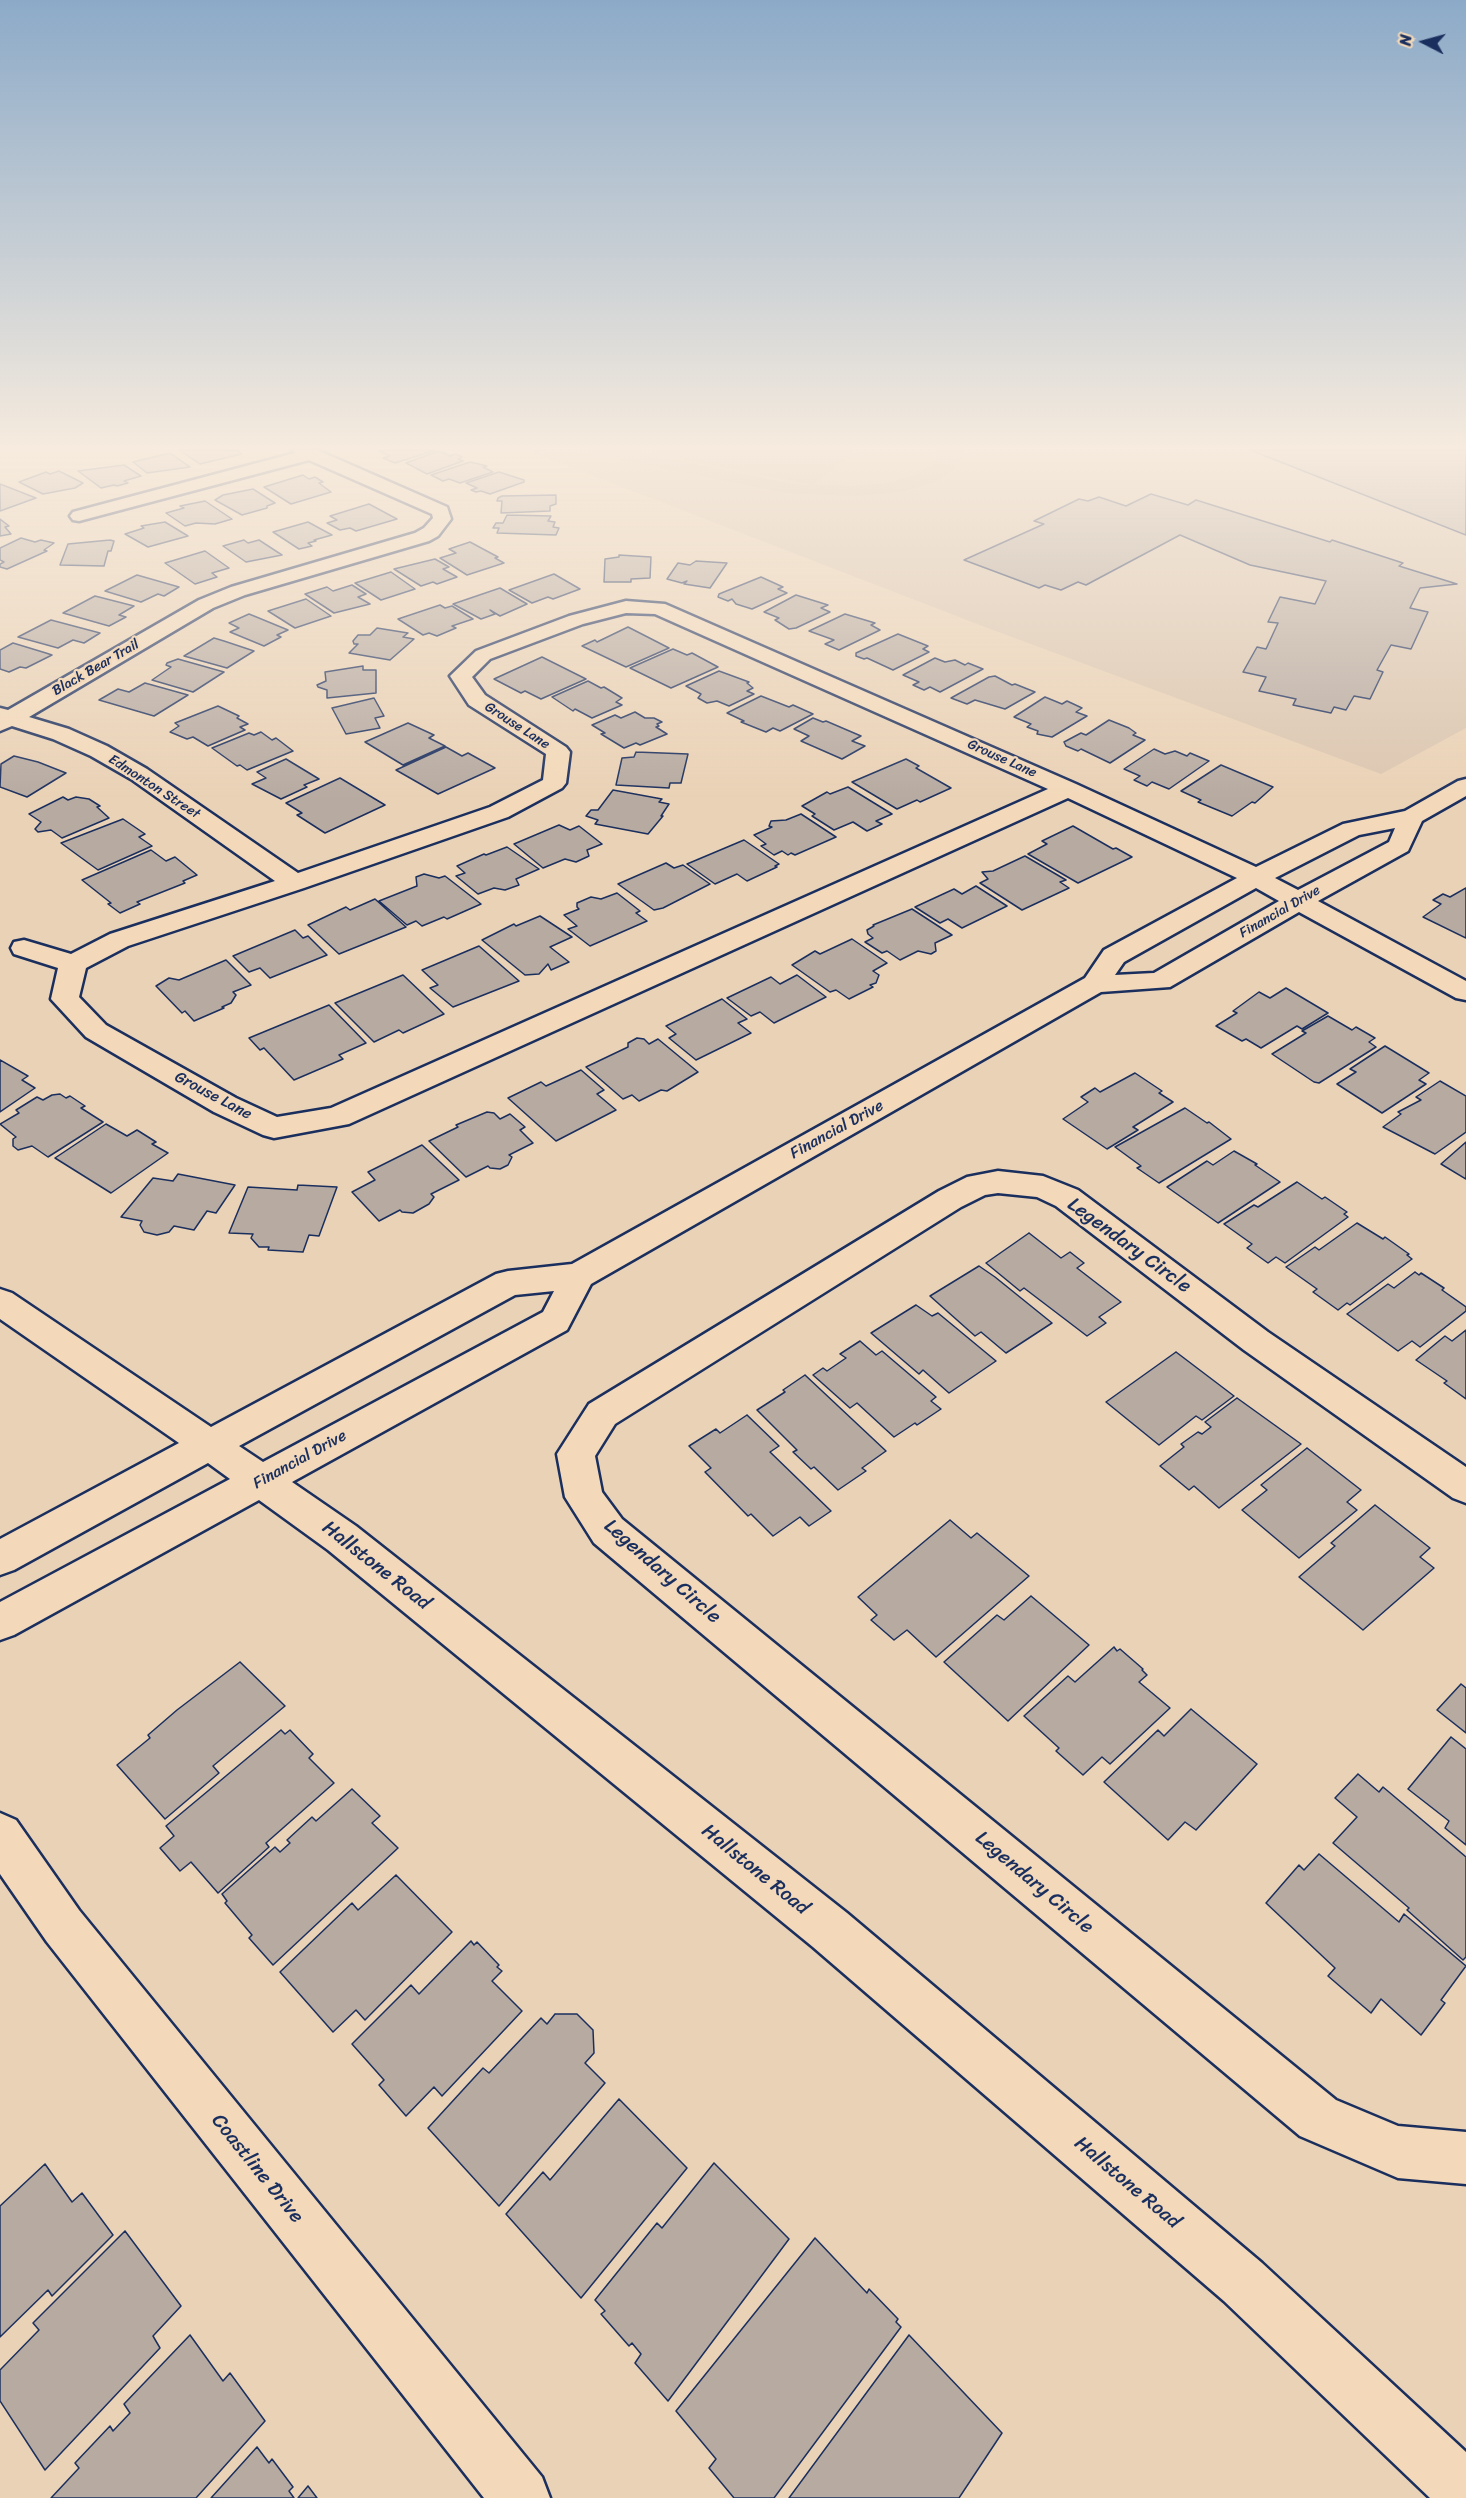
<!DOCTYPE html>
<style>
body{margin:0}
#map{position:relative;width:1466px;height:2498px;overflow:hidden;background:#ead2b6;font-family:Sriracha,sans-serif}
canvas{display:block}
.north{position:absolute;left:1394px;top:12px;width:60px;height:60px;-webkit-text-stroke:4px #f3d9ba;paint-order:stroke;rotate:276deg;font-size:16px;font-weight:700;line-height:24px;text-align:center;color:#1b2f5e}
.north::after{content:'';display:block;margin:auto;width:21px;height:27px;background:#1b2f5e;clip-path:polygon(50% 0,100% 100%,50% 72%,0 100%)}
</style>
<div id="map">
<canvas width="1466" height="2498"></canvas>
<div class="north">N</div>
</div>
<script>
const g = document.querySelector('canvas').getContext('2d');
g.lineJoin = 'round';
function fillPath(path, color) { g.fillStyle = color; g.fill(path, 'evenodd'); }
const shape = rows => new Path2D(rows.map(r => 'M' + r).join(''));
function trace(path, color, width, dash) { g.strokeStyle = color; g.lineWidth = width; g.lineCap = dash ? 'butt' : 'round'; g.setLineDash(dash || []); g.stroke(path); }
function write(font, color, halo, rows, align = 'center') {
  g.font = font + ' Sriracha,sans-serif'; g.lineWidth = 4.5; g.setLineDash([]); g.textBaseline = 'middle'; g.strokeStyle = halo; g.fillStyle = color; for (const [text, x, y, turn = 0] of rows) {
    g.save(); g.translate(x, y); g.rotate((+turn || 0) * Math.PI / 180); g.textAlign = isNaN(turn) ? turn : align; if (halo) g.strokeText(text, 0, 0); g.fillText(text, 0, 0); g.restore();
  }
}
const built = shape([
 [526,450,1466,450,1466,728,1381,774,985,627]
]);
const green = shape([
 [573,450,624,450,793,484,852,486,888,483,916,475,933,464,940,450,964,450,965,453,956,468,936,482,900,492,856,496,785,493],
 [636,450,857,450,813,485]
]);
const building = shape([
 [179,450,239,450,236,450,242,454,200,464,179,450],
 [384,450,436,450,395,463,383,458,390,456,379,451,384,450],
 [1250,450,1466,450,1466,535,1250,450],
 [439,451,450,456,455,454,462,457,458,459,463,461,427,474,406,463,439,451],
 [170,453,190,467,147,473,133,462,170,453],
 [470,462,487,466,483,467,493,472,460,483,449,479,443,481,431,475,470,462],
 [124,465,141,476,124,481,128,483,117,486,114,485,101,488,78,471,124,465],
 [59,471,83,483,75,488,43,494,19,482,46,472,50,474,59,471],
 [499,472,524,480,524,482,490,494,481,491,476,492,471,490,477,488,466,483,499,472],
 [303,475,309,479,315,477,323,482,319,483,331,492,291,504,264,487,303,475],
 [0,484,36,498,0,511,0,484],
 [253,489,275,503,267,506,267,508,242,515,215,500,223,495,253,489],
 [1151,494,1188,505,1196,500,1330,542,1332,540,1403,563,1399,566,1457,584,1420,588,1410,608,1428,612,1411,649,1391,645,1377,670,1383,672,1370,699,1354,696,1346,710,1334,707,1331,713,1293,705,1296,699,1259,691,1266,677,1243,672,1257,647,1266,649,1278,623,1268,622,1280,597,1315,604,1326,581,1250,565,1180,535,1086,585,1078,582,1061,590,1045,585,1039,588,964,560,1044,524,1034,521,1079,499,1088,501,1099,497,1126,506,1151,494],
 [556,495,556,504,550,506,550,511,501,513,502,501,497,501,498,498,502,496,556,495],
 [205,501,232,519,215,524,196,523,185,526,166,513,184,508,180,506,205,501],
 [369,504,397,519,356,531,350,528,340,530,327,523,337,520,330,516,369,504],
 [507,515,551,516,548,521,555,522,553,527,559,528,556,535,497,533,499,528,493,528,496,523,503,523,507,515],
 [0,519,9,526,5,527,11,534,0,536,0,519],
 [165,522,188,536,148,547,125,534,144,528,141,526,165,522],
 [308,522,332,535,314,540,316,541,308,543,312,546,299,549,273,532,308,522],
 [21,538,35,542,41,540,54,543,44,550,47,551,7,569,0,567,0,564,4,562,0,560,0,548,21,538],
 [110,540,114,541,111,551,108,551,104,566,60,565,68,544,110,540],
 [244,540,248,543,259,540,282,555,246,562,223,546,244,540],
 [470,542,498,557,495,558,504,563,467,575,440,558,456,553,449,549,470,542],
 [205,551,229,568,212,573,217,577,195,584,165,563,205,551],
 [619,555,651,557,650,578,631,579,631,582,604,582,605,559,619,557,619,555],
 [435,559,449,567,443,569,457,577,437,584,433,582,421,586,394,569,435,559],
 [696,561,727,563,710,588,684,584,687,581,682,583,667,579,678,563,690,565,696,561],
 [391,572,415,589,381,600,355,583,391,572],
 [554,574,580,589,553,599,548,597,532,603,509,590,554,574],
 [137,575,179,587,164,596,158,594,141,602,105,591,137,575],
 [761,577,783,587,778,589,787,593,752,609,736,604,732,599,728,601,718,597,719,594,761,577],
 [352,585,366,594,358,597,370,604,334,613,305,594,327,587,333,591,352,585],
 [500,588,527,604,500,616,490,610,495,614,481,619,453,604,500,588],
 [796,595,828,605,821,608,830,612,796,628,789,629,775,620,779,618,764,612,796,595],
 [95,596,134,606,119,615,126,617,109,626,63,613,95,596],
 [306,599,331,616,295,628,268,611,306,599],
 [440,605,445,608,452,606,473,619,452,626,456,628,437,636,429,633,423,635,398,619,440,605],
 [249,614,254,616,288,630,277,635,281,637,264,646,230,632,239,628,229,623,249,614],
 [845,614,875,623,871,625,880,630,839,650,825,644,834,640,809,631,845,614],
 [51,620,100,633,84,643,73,640,58,648,18,637,51,620],
 [628,627,669,648,626,667,582,646,595,640,597,642,628,627],
 [377,628,408,633,403,637,414,639,390,660,349,653,358,644,354,644,353,641,358,635,370,635,377,628],
 [898,634,928,646,923,649,929,652,893,670,867,658,864,659,856,656,856,653,898,634],
 [214,638,224,641,254,651,227,668,184,656,214,638],
 [13,643,46,653,52,655,26,668,20,667,9,672,0,669,0,650,13,643],
 [673,649,687,655,692,653,718,667,671,688,630,668,673,649],
 [542,657,586,679,541,699,525,691,521,693,494,679,542,657],
 [935,658,945,662,955,660,965,665,968,663,983,669,940,692,930,687,924,690,913,685,919,682,903,675,935,658],
 [178,659,224,672,193,692,152,680,171,667,166,665,167,663,178,659],
 [363,666,363,670,376,670,376,693,327,698,327,690,318,687,317,685,326,681,325,672,363,666],
 [719,671,749,682,747,683,753,688,747,691,754,694,729,706,717,701,707,703,698,698,701,694,686,686,719,671],
 [995,676,1012,685,1015,684,1035,692,1005,709,975,700,967,704,951,698,989,677,995,676],
 [588,681,601,688,604,687,622,698,616,702,622,705,592,718,575,709,573,711,552,697,588,681],
 [145,683,188,695,154,716,99,700,118,689,129,692,145,683],
 [761,696,789,707,793,705,813,714,780,731,773,728,766,732,741,722,744,721,727,713,761,696],
 [1045,697,1062,704,1067,701,1082,708,1076,712,1087,716,1052,737,1037,734,1038,731,1027,727,1031,724,1014,717,1045,697],
 [374,698,384,716,375,718,380,728,346,734,332,708,374,698],
 [218,706,239,716,237,718,248,724,240,727,245,730,208,746,193,737,187,739,170,732,179,726,175,723,218,706],
 [635,712,645,718,654,718,662,722,657,724,659,726,656,727,667,734,640,745,636,743,624,748,601,734,605,733,592,725,615,715,621,718,635,712],
 [813,718,823,722,826,721,861,736,852,741,865,746,842,759,801,741,809,736,794,729,813,718],
 [1109,720,1129,728,1136,733,1133,735,1145,740,1110,763,1081,749,1078,751,1066,746,1064,742,1081,733,1086,735,1109,720],
 [408,723,434,735,429,738,445,746,403,765,365,742,408,723],
 [261,732,272,740,276,738,293,751,247,770,240,765,237,766,212,748,249,733,254,735,261,732],
 [446,747,462,756,468,753,495,768,438,794,396,770,446,747],
 [1154,749,1165,754,1175,751,1187,756,1190,753,1209,761,1169,789,1152,782,1147,786,1134,780,1140,776,1124,769,1154,749],
 [636,752,688,754,681,783,670,783,669,788,616,785,622,758,634,757,636,752],
 [14,756,38,762,66,773,27,797,0,787,1,764,14,756],
 [286,759,319,779,304,785,307,787,281,799,252,784,266,778,257,772,286,759],
 [906,759,919,766,916,768,951,788,920,802,917,800,897,809,852,782,906,759],
 [1221,765,1273,787,1255,803,1252,802,1232,816,1198,802,1201,800,1181,791,1221,765],
 [340,778,385,805,325,833,297,815,302,813,286,803,340,778],
 [848,787,892,814,876,821,882,824,867,831,853,822,834,830,812,816,815,814,802,806,827,792,830,794,848,787],
 [613,790,662,799,659,802,669,804,661,816,663,816,648,834,595,824,598,820,586,816,591,810,598,810,613,790],
 [63,797,68,800,76,797,89,799,100,806,97,807,109,818,62,838,51,830,38,832,35,829,41,822,29,814,63,797],
 [801,814,836,837,795,855,791,853,788,855,782,851,774,855,761,846,766,844,754,835,772,827,769,826,771,821,786,820,801,814],
 [123,819,145,834,139,837,152,846,98,870,61,843,123,819],
 [559,825,570,830,579,826,602,844,587,850,589,856,576,862,565,859,543,868,514,844,559,825],
 [1073,826,1113,849,1116,848,1132,857,1078,883,1028,854,1047,844,1042,841,1073,826],
 [744,840,779,864,775,866,777,867,747,881,737,874,715,884,687,864,744,840],
 [507,847,539,869,516,879,519,885,505,890,494,888,478,894,456,876,465,873,457,866,484,854,486,855,507,847],
 [151,850,166,861,175,857,197,875,183,881,185,883,137,902,140,904,120,913,108,904,111,903,82,880,151,850],
 [1025,856,1066,880,1060,882,1069,888,1022,910,980,883,988,879,982,872,993,871,1025,856],
 [666,863,674,868,683,865,710,884,663,908,654,910,618,884,666,863],
 [424,874,439,878,445,876,481,904,447,919,444,917,422,926,416,921,407,925,379,901,417,886,416,877,424,874],
 [976,886,1007,906,962,928,948,919,940,923,915,907,954,889,962,894,976,886],
 [1466,888,1466,938,1423,917,1441,904,1433,900,1443,894,1450,897,1466,888],
 [617,893,640,911,636,913,647,921,590,946,568,929,577,926,564,915,579,909,577,907,577,903,591,897,601,899,617,893],
 [375,899,406,927,339,954,308,925,346,907,350,910,375,899],
 [912,909,952,935,935,943,936,951,931,954,918,951,900,960,887,951,882,953,865,942,873,938,868,934,867,930,874,926,873,925,912,909],
 [540,916,572,937,550,947,569,962,551,970,548,964,539,974,525,975,482,940,514,924,516,926,540,916],
 [295,930,303,938,308,936,327,955,270,978,260,968,249,972,233,956,295,930],
 [852,939,887,963,873,971,879,975,876,983,870,985,873,987,849,999,836,990,830,992,792,965,815,951,820,954,852,939],
 [479,946,519,981,453,1007,430,988,438,985,422,970,479,946],
 [226,960,251,985,233,992,236,995,231,1003,222,1007,224,1008,194,1021,185,1011,182,1013,156,986,169,978,179,980,226,960],
 [403,975,444,1014,403,1033,399,1030,374,1042,335,1003,403,975],
 [797,975,826,997,774,1023,760,1012,751,1016,727,998,771,977,780,984,797,975],
 [1286,988,1328,1013,1302,1029,1297,1026,1261,1048,1246,1039,1242,1041,1216,1026,1237,1013,1233,1011,1259,992,1270,998,1286,988],
 [722,999,747,1019,738,1023,751,1033,696,1060,669,1038,676,1034,666,1026,722,999],
 [329,1005,366,1043,339,1055,343,1059,294,1080,264,1048,260,1050,249,1038,329,1005],
 [1328,1016,1352,1030,1356,1027,1375,1038,1369,1042,1376,1047,1319,1083,1314,1082,1272,1054,1306,1033,1302,1031,1328,1016],
 [637,1038,644,1039,649,1044,658,1039,698,1072,667,1091,661,1090,639,1101,632,1095,623,1099,586,1067,628,1047,628,1043,637,1038],
 [1385,1046,1429,1073,1419,1080,1426,1084,1382,1113,1337,1084,1356,1072,1350,1069,1385,1046],
 [0,1060,28,1076,22,1080,35,1088,0,1112,0,1060],
 [581,1070,604,1090,597,1094,616,1110,556,1141,508,1098,541,1082,546,1086,581,1070],
 [1135,1073,1162,1091,1159,1093,1173,1102,1133,1127,1138,1130,1107,1149,1063,1119,1088,1102,1081,1097,1095,1088,1100,1092,1135,1073],
 [1440,1081,1466,1096,1466,1132,1435,1154,1383,1127,1401,1114,1398,1112,1421,1100,1416,1097,1440,1081],
 [60,1094,66,1098,70,1096,85,1106,81,1108,103,1122,48,1157,32,1146,18,1150,13,1146,13,1139,16,1137,0,1124,19,1113,16,1110,37,1097,43,1100,52,1095,60,1094],
 [1185,1108,1207,1123,1209,1122,1231,1139,1159,1183,1137,1168,1141,1166,1115,1147,1185,1108],
 [487,1112,494,1113,500,1119,510,1114,525,1127,520,1130,533,1143,509,1155,512,1157,508,1165,500,1169,490,1168,488,1166,466,1177,429,1141,458,1127,456,1125,487,1112],
 [106,1124,127,1136,137,1130,156,1142,152,1144,168,1153,111,1193,55,1158,106,1124],
 [1466,1142,1466,1179,1441,1164,1466,1142],
 [422,1145,459,1180,431,1194,434,1197,429,1204,413,1213,402,1212,400,1210,379,1221,352,1192,375,1180,368,1172,422,1145],
 [1234,1151,1257,1164,1255,1165,1280,1182,1218,1223,1167,1187,1207,1161,1213,1165,1234,1151],
 [178,1174,235,1185,216,1213,207,1211,194,1230,174,1226,169,1232,157,1235,144,1232,140,1225,142,1221,121,1217,153,1178,173,1181,178,1174],
 [1297,1182,1322,1199,1325,1197,1347,1212,1344,1214,1348,1217,1285,1263,1276,1257,1268,1263,1247,1248,1252,1244,1224,1224,1254,1205,1258,1207,1297,1182],
 [298,1185,337,1187,319,1236,309,1235,303,1252,268,1250,269,1247,259,1247,251,1238,253,1234,229,1233,248,1187,297,1190,298,1185],
 [1357,1223,1383,1239,1385,1237,1409,1254,1407,1255,1412,1259,1350,1305,1347,1303,1338,1310,1313,1292,1317,1289,1286,1267,1315,1247,1319,1250,1357,1223],
 [1029,1233,1061,1258,1070,1252,1084,1263,1077,1268,1121,1302,1099,1317,1106,1323,1087,1336,1024,1288,1020,1291,986,1263,1029,1233],
 [979,1266,995,1277,1052,1323,1006,1353,981,1332,975,1336,930,1296,979,1266],
 [1415,1272,1419,1275,1421,1273,1444,1288,1442,1290,1466,1307,1466,1311,1420,1347,1412,1341,1398,1351,1347,1314,1388,1284,1394,1288,1415,1272],
 [916,1305,932,1316,938,1313,996,1361,949,1393,923,1370,919,1374,871,1333,916,1305],
 [1466,1330,1466,1399,1444,1383,1447,1381,1416,1360,1445,1336,1452,1341,1466,1330],
 [860,1341,876,1355,882,1351,936,1397,931,1401,941,1409,917,1425,915,1423,894,1437,857,1403,850,1408,813,1375,823,1368,827,1371,846,1358,840,1354,860,1341],
 [1176,1352,1234,1396,1202,1420,1196,1416,1159,1445,1106,1402,1176,1352],
 [805,1375,886,1451,862,1468,866,1471,838,1490,814,1467,811,1469,793,1452,797,1450,757,1410,785,1392,783,1390,805,1375],
 [1237,1398,1301,1444,1219,1508,1194,1486,1189,1490,1160,1466,1184,1447,1181,1444,1198,1432,1202,1434,1211,1427,1205,1422,1237,1398],
 [747,1415,779,1446,770,1452,831,1511,809,1526,800,1517,773,1536,751,1514,748,1516,705,1472,711,1468,689,1446,716,1429,720,1433,747,1415],
 [1307,1448,1361,1490,1347,1502,1357,1510,1299,1558,1242,1510,1267,1490,1261,1485,1307,1448],
 [1375,1505,1430,1548,1420,1557,1434,1568,1363,1630,1299,1577,1335,1546,1331,1543,1375,1505],
 [950,1520,971,1538,977,1533,1029,1576,936,1657,907,1630,894,1640,871,1620,877,1615,858,1597,950,1520],
 [1031,1596,1089,1645,1008,1721,944,1662,997,1615,1004,1620,1031,1596],
 [1114,1647,1117,1651,1120,1649,1143,1669,1142,1670,1147,1675,1139,1682,1170,1708,1110,1764,1102,1757,1083,1775,1056,1751,1059,1748,1024,1716,1068,1676,1075,1682,1114,1647],
 [240,1662,285,1706,213,1766,219,1773,165,1819,117,1765,150,1738,148,1735,177,1710,240,1662],
 [1461,1684,1466,1688,1466,1733,1437,1710,1461,1684],
 [1191,1709,1257,1764,1196,1830,1185,1822,1168,1840,1104,1782,1158,1730,1164,1736,1191,1709],
 [281,1730,285,1734,290,1730,313,1754,309,1758,334,1783,266,1843,269,1847,218,1893,191,1862,180,1871,160,1848,174,1836,166,1826,281,1730],
 [1451,1737,1466,1749,1466,1845,1445,1828,1449,1821,1408,1789,1451,1737],
 [1358,1774,1379,1792,1383,1787,1466,1857,1466,1957,1463,1960,1407,1910,1409,1908,1333,1843,1357,1817,1335,1798,1358,1774],
 [352,1789,380,1816,372,1823,398,1848,273,1965,249,1938,252,1935,225,1903,227,1901,222,1894,275,1847,280,1852,290,1843,287,1840,312,1817,316,1821,352,1789],
 [1319,1854,1399,1922,1404,1914,1466,1966,1441,2000,1445,2003,1421,2035,1381,1999,1371,2013,1328,1976,1335,1968,1266,1903,1299,1865,1304,1870,1319,1854],
 [396,1875,452,1932,365,2020,356,2010,333,2032,280,1972,352,1903,358,1910,396,1875],
 [471,1941,474,1945,477,1942,499,1965,497,1967,502,1971,492,1981,522,2011,442,2096,434,2087,406,2116,379,2085,384,2080,352,2044,411,1985,419,1994,471,1941],
 [555,2014,577,2014,593,2030,594,2053,585,2063,605,2083,499,2206,428,2128,483,2068,489,2073,541,2018,547,2024,555,2014],
 [619,2099,687,2168,581,2298,506,2214,543,2172,550,2180,619,2099],
 [714,2163,789,2239,668,2401,635,2363,641,2354,632,2343,629,2346,601,2314,605,2311,595,2300,657,2223,662,2228,714,2163],
 [45,2164,72,2202,82,2193,113,2235,52,2296,48,2290,0,2337,0,2206,45,2164],
 [125,2231,181,2306,153,2336,160,2348,45,2470,0,2401,0,2370,39,2330,33,2323,125,2231],
 [815,2238,867,2293,869,2289,898,2319,896,2322,901,2327,774,2498,734,2498,709,2468,716,2459,676,2411,815,2238],
 [190,2335,223,2381,230,2373,265,2421,196,2498,51,2498,79,2468,75,2463,110,2426,113,2431,130,2413,124,2404,190,2335],
 [909,2335,1002,2433,959,2498,789,2498,909,2335],
 [257,2447,269,2463,272,2459,293,2487,289,2491,294,2498,211,2498,257,2447],
 [308,2486,317,2498,298,2498,308,2486]
]);
const minor = shape([
 [293,450,317,450,447,507,451,519,438,536,429,541,245,595,213,608,29,717,69,729,107,746,147,769,298,873,490,807,543,780,546,754,469,705,450,676,476,651,569,616,626,601,665,604,1076,784,1256,867,1343,824,1405,811,1458,781,1466,779,1466,796,1422,821,1408,851,1318,901,1466,981,1466,1000,1456,998,1299,912,1170,987,1101,992,591,1284,567,1330,292,1482,356,1526,847,1913,1262,2263,1466,2452,1466,2498,1430,2498,1224,2301,813,1947,328,1550,259,1500,14,1635,0,1640,0,1602,230,1479,208,1463,14,1570,0,1575,0,1539,179,1443,0,1319,0,1289,12,1293,211,1427,496,1274,508,1271,572,1264,1085,978,1104,950,1237,878,1068,798,349,1124,274,1138,263,1135,214,1112,86,1037,51,999,58,968,14,954,11,948,14,942,24,940,71,954,110,934,275,881,131,779,91,756,53,739,12,726,0,731,0,708,8,710,199,600,231,587,415,533,424,528,433,518,432,514,309,460,79,521,73,520,70,516,73,512,295,453,293,450],
 [626,613,655,614,1048,789,331,1108,277,1117,236,1098,106,1025,79,997,86,968,128,946,304,888,508,817,562,788,566,783,570,752,566,747,485,695,472,677,490,659,583,624,626,613],
 [1395,828,1389,842,1298,890,1275,878,1359,835,1395,828],
 [1256,888,1279,901,1154,973,1115,975,1124,962,1256,888],
 [554,1291,543,1312,263,1462,239,1446,515,1295,554,1291],
 [998,1171,1043,1176,1078,1190,1268,1332,1466,1467,1466,1503,1453,1498,1244,1350,1056,1206,1037,1197,998,1193,985,1195,961,1207,615,1424,595,1456,602,1492,622,1519,1336,2100,1398,2126,1466,2132,1466,2184,1398,2178,1300,2136,594,1543,565,1497,557,1454,589,1404,939,1191,967,1177,998,1171],
 [0,1813,16,1820,79,1910,542,2477,550,2498,484,2498,47,1942,0,1874,0,1813]
]);
const farStreetnames = [
 ["Black Bear Trail",96,668,-30],
 ["Grouse Lane",517,726,33],
 ["Grouse Lane",1002,759,24],
 ["Edmonton Street",154,787,33],
 ["Financial Drive",1280,912,-30]
];
const streetNames = [
 ["Grouse Lane",213,1096,28],
 ["Financial Drive",837,1130,-29],
 ["Financial Drive",300,1460,-29]
];
const nearStreetnames = [
 ["Legendary Circle",1129,1246,36],
 ["Hallstone Road",376,1566,38],
 ["Legendary Circle",662,1572,41],
 ["Hallstone Road",755,1870,39],
 ["Legendary Circle",1034,1883,40],
 ["Coastline Drive",257,2169,51],
 ["Hallstone Road",1127,2183,40]
];
fillPath(built, '#dbc6b0');
fillPath(green, '#ccbaa9');
fillPath(building, '#b7aaa1');
trace(building, '#1b2f5e', 1.5);
trace(minor, '#1b2f5e', 5);
fillPath(minor, '#f3d9ba');
const sky = g.createLinearGradient(0, 0, 0, 799);
sky.addColorStop(0, '#8caac8');
sky.addColorStop(0.56, '#f6ebde');
sky.addColorStop(1, '#f6ebde00');
g.fillStyle = sky;
g.fillRect(0, 0, 1466, 799);
write('14px', '#1b2f5e', '#f3d9ba', farStreetnames);
write('16px', '#1b2f5e', '#f3d9ba', streetNames);
write('20px', '#1b2f5e', '#f3d9ba', nearStreetnames);
</script>
